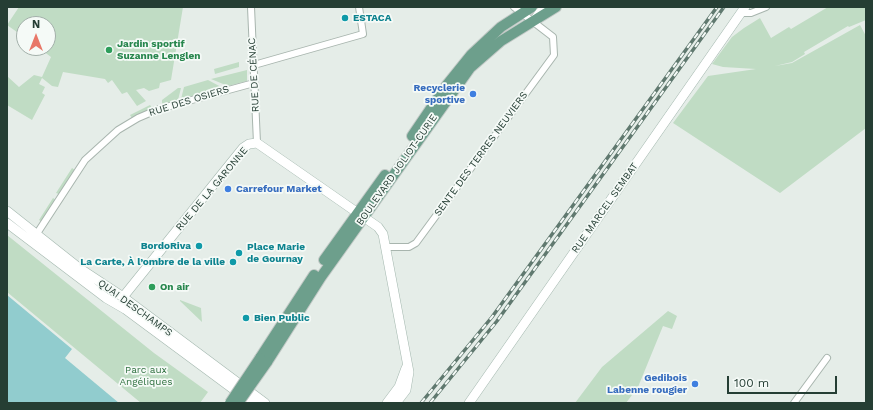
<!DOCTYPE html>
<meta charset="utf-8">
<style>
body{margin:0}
#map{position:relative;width:873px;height:410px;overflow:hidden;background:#e5ede8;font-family:"Work Sans",sans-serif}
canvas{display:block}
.frame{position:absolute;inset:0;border:8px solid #253e34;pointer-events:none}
.north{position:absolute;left:16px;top:16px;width:40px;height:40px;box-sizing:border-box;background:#f5faf7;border:1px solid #a2afa9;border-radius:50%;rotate:0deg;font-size:11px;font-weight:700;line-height:16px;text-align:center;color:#253e34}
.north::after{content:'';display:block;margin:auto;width:14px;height:18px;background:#e87768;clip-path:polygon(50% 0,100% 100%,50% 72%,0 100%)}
.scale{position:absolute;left:727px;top:376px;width:110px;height:18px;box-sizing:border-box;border:2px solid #253e34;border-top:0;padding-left:5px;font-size:12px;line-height:14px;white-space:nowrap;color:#253e34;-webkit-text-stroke:3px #f5faf7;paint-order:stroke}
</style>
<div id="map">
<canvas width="873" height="410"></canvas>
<div class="frame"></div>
<div class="north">N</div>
<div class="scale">100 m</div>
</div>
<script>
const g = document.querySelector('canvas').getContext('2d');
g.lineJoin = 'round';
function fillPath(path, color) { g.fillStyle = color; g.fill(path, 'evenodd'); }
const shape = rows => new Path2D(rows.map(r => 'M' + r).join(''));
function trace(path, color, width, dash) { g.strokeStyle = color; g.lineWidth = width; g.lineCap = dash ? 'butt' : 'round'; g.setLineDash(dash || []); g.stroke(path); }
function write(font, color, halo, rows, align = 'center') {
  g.font = font + ' "Work Sans",sans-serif'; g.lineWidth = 3.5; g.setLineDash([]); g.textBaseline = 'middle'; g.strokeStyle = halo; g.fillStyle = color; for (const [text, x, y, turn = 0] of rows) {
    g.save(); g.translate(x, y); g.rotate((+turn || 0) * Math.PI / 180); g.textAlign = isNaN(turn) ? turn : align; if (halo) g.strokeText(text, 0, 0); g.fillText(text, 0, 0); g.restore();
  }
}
const green = shape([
 [19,7,183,7,171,80,160,83,159,88,149,91,144,88,136,90,146,101,137,106,127,92,122,94,112,80,108,83,105,79,63,72,58,87,52,86,42,78,39,84,45,87,42,93,45,95,32,120,7,105,7,76,19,87,34,75,42,77,51,57,39,48,48,48,48,24,24,24,24,37,7,25],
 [828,7,866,7,866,20,849,27,848,26,804,52,805,54,792,62,775,66,792,63,860,25,866,36,866,128,780,193,673,123,708,76,756,69,723,67,712,64,732,37,744,28,760,18,771,38,789,27,791,29],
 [239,62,239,67,215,74,214,69],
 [247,70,247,81,228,86,211,79],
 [208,80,223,88,181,99,184,87],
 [178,88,181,88,178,100,162,104,162,100],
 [150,105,152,108,132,118,130,115],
 [72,168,75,170,59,194,56,193],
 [53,198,56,200,42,222,39,220],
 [7,235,154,353,208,392,200,403,141,403,13,297,7,292],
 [180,300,201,308,202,322,180,301],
 [668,311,677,316,672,329,663,326,638,387,626,403,575,403,602,367]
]);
const water = shape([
 [7,295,72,349,65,358,119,403,7,403]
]);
const street = shape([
 [251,7,257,143],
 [741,13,751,13,766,7],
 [534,18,539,11,546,7],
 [254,65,363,34,359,7],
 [36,235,85,160,118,130,138,118,159,109,254,83],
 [386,247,409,247,416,243,554,55,553,37,514,7],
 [794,403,827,358]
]);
const secondary = shape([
 [7,211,79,268,123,297,265,403],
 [7,223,106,298,125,309,252,403],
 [123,297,243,148,249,144,257,143,378,227,383,234,409,372,406,390,396,403],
 [387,403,399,387,406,368],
 [469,403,745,7]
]);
const primary = shape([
 [412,136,446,86,471,55,501,27,532,7],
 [324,260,385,175],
 [260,358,314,275],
 [267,362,321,277,470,68,501,41,556,7]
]);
const rail = shape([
 [421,403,492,317,717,7],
 [430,403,497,321,724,7]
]);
const primaryBridge = shape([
 [230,403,260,358],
 [238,403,267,362]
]);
const markers = [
 [345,18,4,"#0f9aa8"],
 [109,50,4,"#2e9e5b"],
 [473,94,4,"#3f7fe0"],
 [228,189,4,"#3f7fe0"],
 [199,246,4,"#0f9aa8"],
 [239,253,4,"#0f9aa8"],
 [233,262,4,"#0f9aa8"],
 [152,287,4,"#2e9e5b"],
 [246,318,4,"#0f9aa8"],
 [695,384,4,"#3f7fe0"]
];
const cultureNames = [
 ["ESTACA",353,18],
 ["BordoRiva",191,246,"right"],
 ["Place Marie",247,247],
 ["de Gournay",247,259],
 ["La Carte, À l’ombre de la ville",225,262,"right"],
 ["Bien Public",254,318]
];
const leisureNames = [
 ["Jardin sportif",117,44],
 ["Suzanne Lenglen",117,56],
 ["On air",160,287]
];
const streetNames = [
 ["RUE DE CÉNAC",254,75,-93],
 ["RUE DES OSIERS",189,101,-17],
 ["SENTE DES TERRES NEUVIERS",481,154,-54],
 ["BOULEVARD JOLIOT-CURIE",397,170,-55],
 ["RUE DE LA GARONNE",212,189,-50],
 ["RUE MARCEL SEMBAT",605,208,-55],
 ["QUAI DESCHAMPS",135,308,36]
];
const shopNames = [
 ["Recyclerie",465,88],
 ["sportive",465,100],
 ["Carrefour Market",236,189,"left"],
 ["Gedibois",687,378],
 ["Labenne rougier",687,390]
];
const parkNames = [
 ["Parc aux",146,370],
 ["Angéliques",146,382]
];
fillPath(green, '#c0dcc4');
fillPath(water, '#91ccce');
trace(street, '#a8b5ae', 8);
trace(secondary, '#a4b8af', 10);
trace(primary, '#c2c9c6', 12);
trace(street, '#fff', 6);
trace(secondary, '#fff', 9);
trace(primary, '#6d9f8c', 10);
trace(rail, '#60796f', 3.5);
trace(rail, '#f5faf7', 2, [6]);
trace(primaryBridge, '#c2c9c6', 12, []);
trace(primaryBridge, '#6d9f8c', 10);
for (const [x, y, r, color] of markers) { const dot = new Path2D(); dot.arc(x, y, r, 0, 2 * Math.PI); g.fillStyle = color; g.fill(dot); trace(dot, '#f5faf7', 1.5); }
write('bold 10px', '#0d838f', '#f5faf7', cultureNames, 'left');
write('bold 10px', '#27864d', '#f5faf7', leisureNames, 'left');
write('10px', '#253e34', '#f5faf7', streetNames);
write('bold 10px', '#366cbe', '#f5faf7', shopNames, 'right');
write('10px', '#327242', '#f5faf7', parkNames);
</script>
